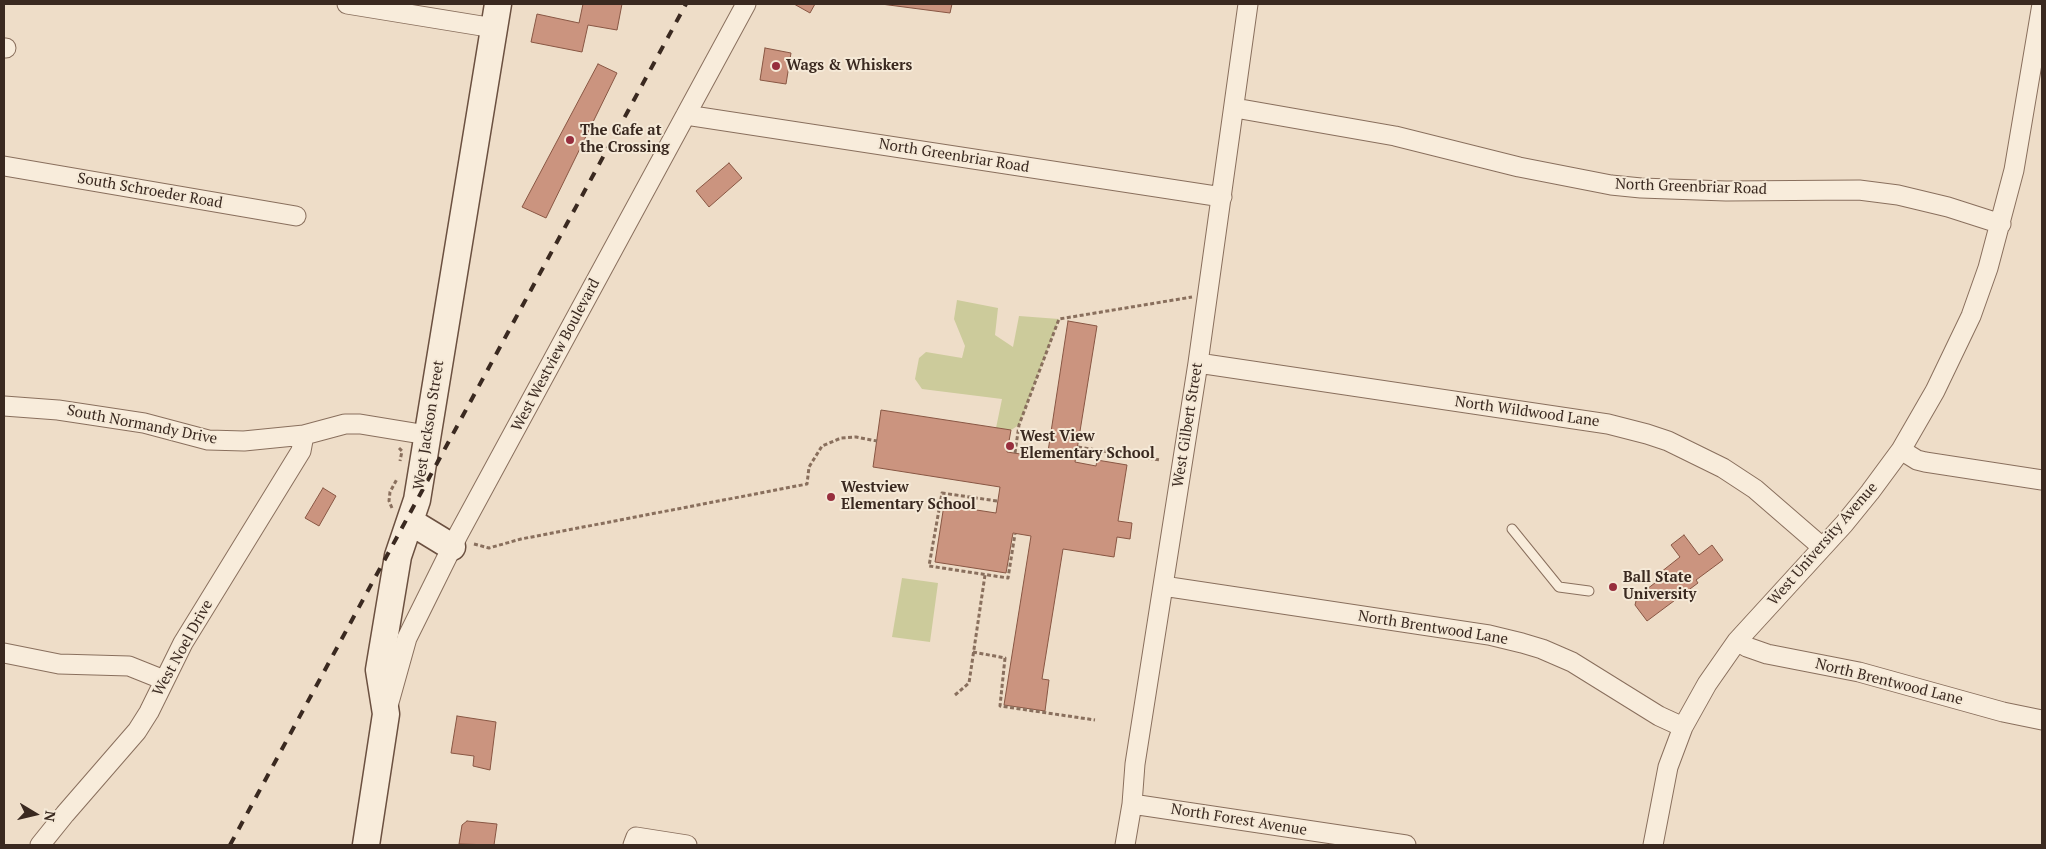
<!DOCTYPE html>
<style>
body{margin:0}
#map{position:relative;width:2046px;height:849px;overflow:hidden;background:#eeddc8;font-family:"PT Serif",serif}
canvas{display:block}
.frame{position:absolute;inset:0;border:5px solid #3a2920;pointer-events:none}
.north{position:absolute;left:10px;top:789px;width:50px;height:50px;-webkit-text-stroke:4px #f5e9d7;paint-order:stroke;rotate:99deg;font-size:14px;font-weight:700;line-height:20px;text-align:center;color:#3a2920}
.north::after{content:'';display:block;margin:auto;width:18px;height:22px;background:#3a2920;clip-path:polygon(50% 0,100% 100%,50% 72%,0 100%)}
</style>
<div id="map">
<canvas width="2046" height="849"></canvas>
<div class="frame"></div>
<div class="north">N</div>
</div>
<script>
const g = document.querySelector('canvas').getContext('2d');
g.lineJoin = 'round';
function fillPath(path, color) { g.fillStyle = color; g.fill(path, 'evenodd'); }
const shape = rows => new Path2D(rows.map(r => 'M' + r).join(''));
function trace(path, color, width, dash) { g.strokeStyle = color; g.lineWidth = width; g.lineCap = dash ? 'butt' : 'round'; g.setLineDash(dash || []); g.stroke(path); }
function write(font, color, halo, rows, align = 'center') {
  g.font = font + ' "PT Serif",serif'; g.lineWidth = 4; g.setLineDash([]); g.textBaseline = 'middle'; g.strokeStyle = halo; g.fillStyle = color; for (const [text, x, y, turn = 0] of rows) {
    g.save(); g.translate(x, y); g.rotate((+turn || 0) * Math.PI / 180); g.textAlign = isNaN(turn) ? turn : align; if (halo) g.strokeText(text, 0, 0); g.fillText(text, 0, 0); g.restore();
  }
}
const green = shape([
 [957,300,998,308,995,335,1013,347,1019,316,1059,319,1019,425,1011,430,996,428,1002,399,922,389,915,379,919,358,926,352,962,358,965,346,954,319],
 [902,578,938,583,930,642,892,637]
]);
const building = shape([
 [583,4,622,4,617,30,588,25,582,52,531,42,537,14,579,23,583,4],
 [794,4,815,4,810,13,794,4],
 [881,4,952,4,950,13,881,4],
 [765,48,791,53,786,84,760,80,765,48],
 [598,64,617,73,546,218,522,207,598,64],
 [729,163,742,178,709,207,696,191,729,163],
 [1068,321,1097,326,1075,462,1096,466,1097,460,1127,465,1118,521,1132,523,1130,539,1117,537,1114,557,1063,549,1042,679,1049,680,1045,711,1004,705,1031,536,1013,533,1006,573,935,562,944,505,996,513,1000,487,873,467,881,410,1011,430,1007,452,1047,458,1068,321],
 [323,488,336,496,319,526,305,518,323,488],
 [1684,535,1699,555,1712,545,1723,560,1696,580,1698,583,1647,621,1635,605,1636,601,1634,599,1664,576,1661,572,1680,557,1671,545,1684,535],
 [457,716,496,722,490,770,473,766,474,756,451,753,457,716],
 [467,821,497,824,494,845,459,844,462,825,467,821]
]);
const path = shape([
 [1078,447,1160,460],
 [399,448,402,451,400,461],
 [1015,453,1019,425,1059,319,1192,297],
 [997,501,942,493,929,566,1008,578,1015,534],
 [392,508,389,501,390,492,397,479],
 [474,544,489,548,521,539,807,484,809,467,822,446,841,438,856,437,877,441],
 [973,652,1005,658,1000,706,1095,720],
 [955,695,969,683,985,575]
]);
const lane = shape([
 [1512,529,1559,587,1589,591]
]);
const street = shape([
 [347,4,494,28],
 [4,48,6,48],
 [1235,108,1395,136,1519,167,1611,185,1641,188,1726,191,1859,190,1898,195,1948,207,2001,224],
 [686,115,1222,197],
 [4,166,296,216],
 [1198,363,1608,424,1647,434,1668,441,1723,468,1755,489,1822,547],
 [4,406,58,410,144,423,208,440,244,441,304,435,345,424,360,424,427,435],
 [1901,450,1917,460,1925,462,2042,480],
 [1163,586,1489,635,1522,643,1542,649,1572,662,1659,716,1683,727],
 [1737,641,1747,647,1767,654,1859,672,2003,712,2042,720],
 [4,653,59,664,129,666,164,680],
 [388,706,407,638,458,535,746,4],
 [1132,804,1406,845],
 [40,845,65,814,137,731,149,712,183,643,301,451,304,435],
 [633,845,636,837,687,845],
 [1125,845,1132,804,1135,764,1198,363,1248,4],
 [1653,845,1668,767,1683,727,1707,684,1737,641,1844,524,1870,492,1901,450,1935,391,1971,316,1988,268,2014,170,2042,4]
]);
const secondary = shape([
 [411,522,452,547],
 [366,845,386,714,379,670,398,556,417,500,498,4]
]);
const rail = shape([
 [230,845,686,4]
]);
const markers = [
 [776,66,5,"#972e3d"],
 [570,140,5,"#972e3d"],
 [1010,446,5,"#972e3d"],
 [831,497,5,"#972e3d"],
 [1613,587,5,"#972e3d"]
];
const poiNames = [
 ["Wags & Whiskers",786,66],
 ["The Cafe at",580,131],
 ["the Crossing",580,148],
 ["West View",1020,437],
 ["Elementary School",1020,454],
 ["Westview",841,488],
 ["Elementary School",841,505],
 ["Ball State",1623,578],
 ["University",1623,595]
];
const streetNames = [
 ["North Greenbriar Road",954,156,9],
 ["North Greenbriar Road",1691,187,2],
 ["South Schroeder Road",150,191,10],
 ["West Westview Boulevard",556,355,-62],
 ["North Wildwood Lane",1527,412,8],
 ["South Normandy Drive",142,425,11],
 ["West Jackson Street",429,425,-81],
 ["West Gilbert Street",1188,425,-81],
 ["West University Avenue",1823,544,-49],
 ["North Brentwood Lane",1433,628,9],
 ["West Noel Drive",183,648,-61],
 ["North Brentwood Lane",1889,682,14],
 ["North Forest Avenue",1239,820,9]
];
fillPath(green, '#cccb9b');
fillPath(building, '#cb947f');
trace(building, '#885643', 1);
trace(lane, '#896f5d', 11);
trace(street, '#896f5d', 21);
trace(secondary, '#6b5040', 29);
trace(path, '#896f5d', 3, [4, 2.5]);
trace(lane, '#f8ecdb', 9);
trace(street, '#f8ecdb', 19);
trace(secondary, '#f8ecdb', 26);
trace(rail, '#3a2920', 4, [9, 9]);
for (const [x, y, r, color] of markers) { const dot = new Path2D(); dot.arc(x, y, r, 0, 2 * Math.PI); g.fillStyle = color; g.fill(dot); trace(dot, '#f5e9d7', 2); }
write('bold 15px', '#3a2920', '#f5e9d7', poiNames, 'left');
write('15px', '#3a2920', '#f5e9d7', streetNames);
</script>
